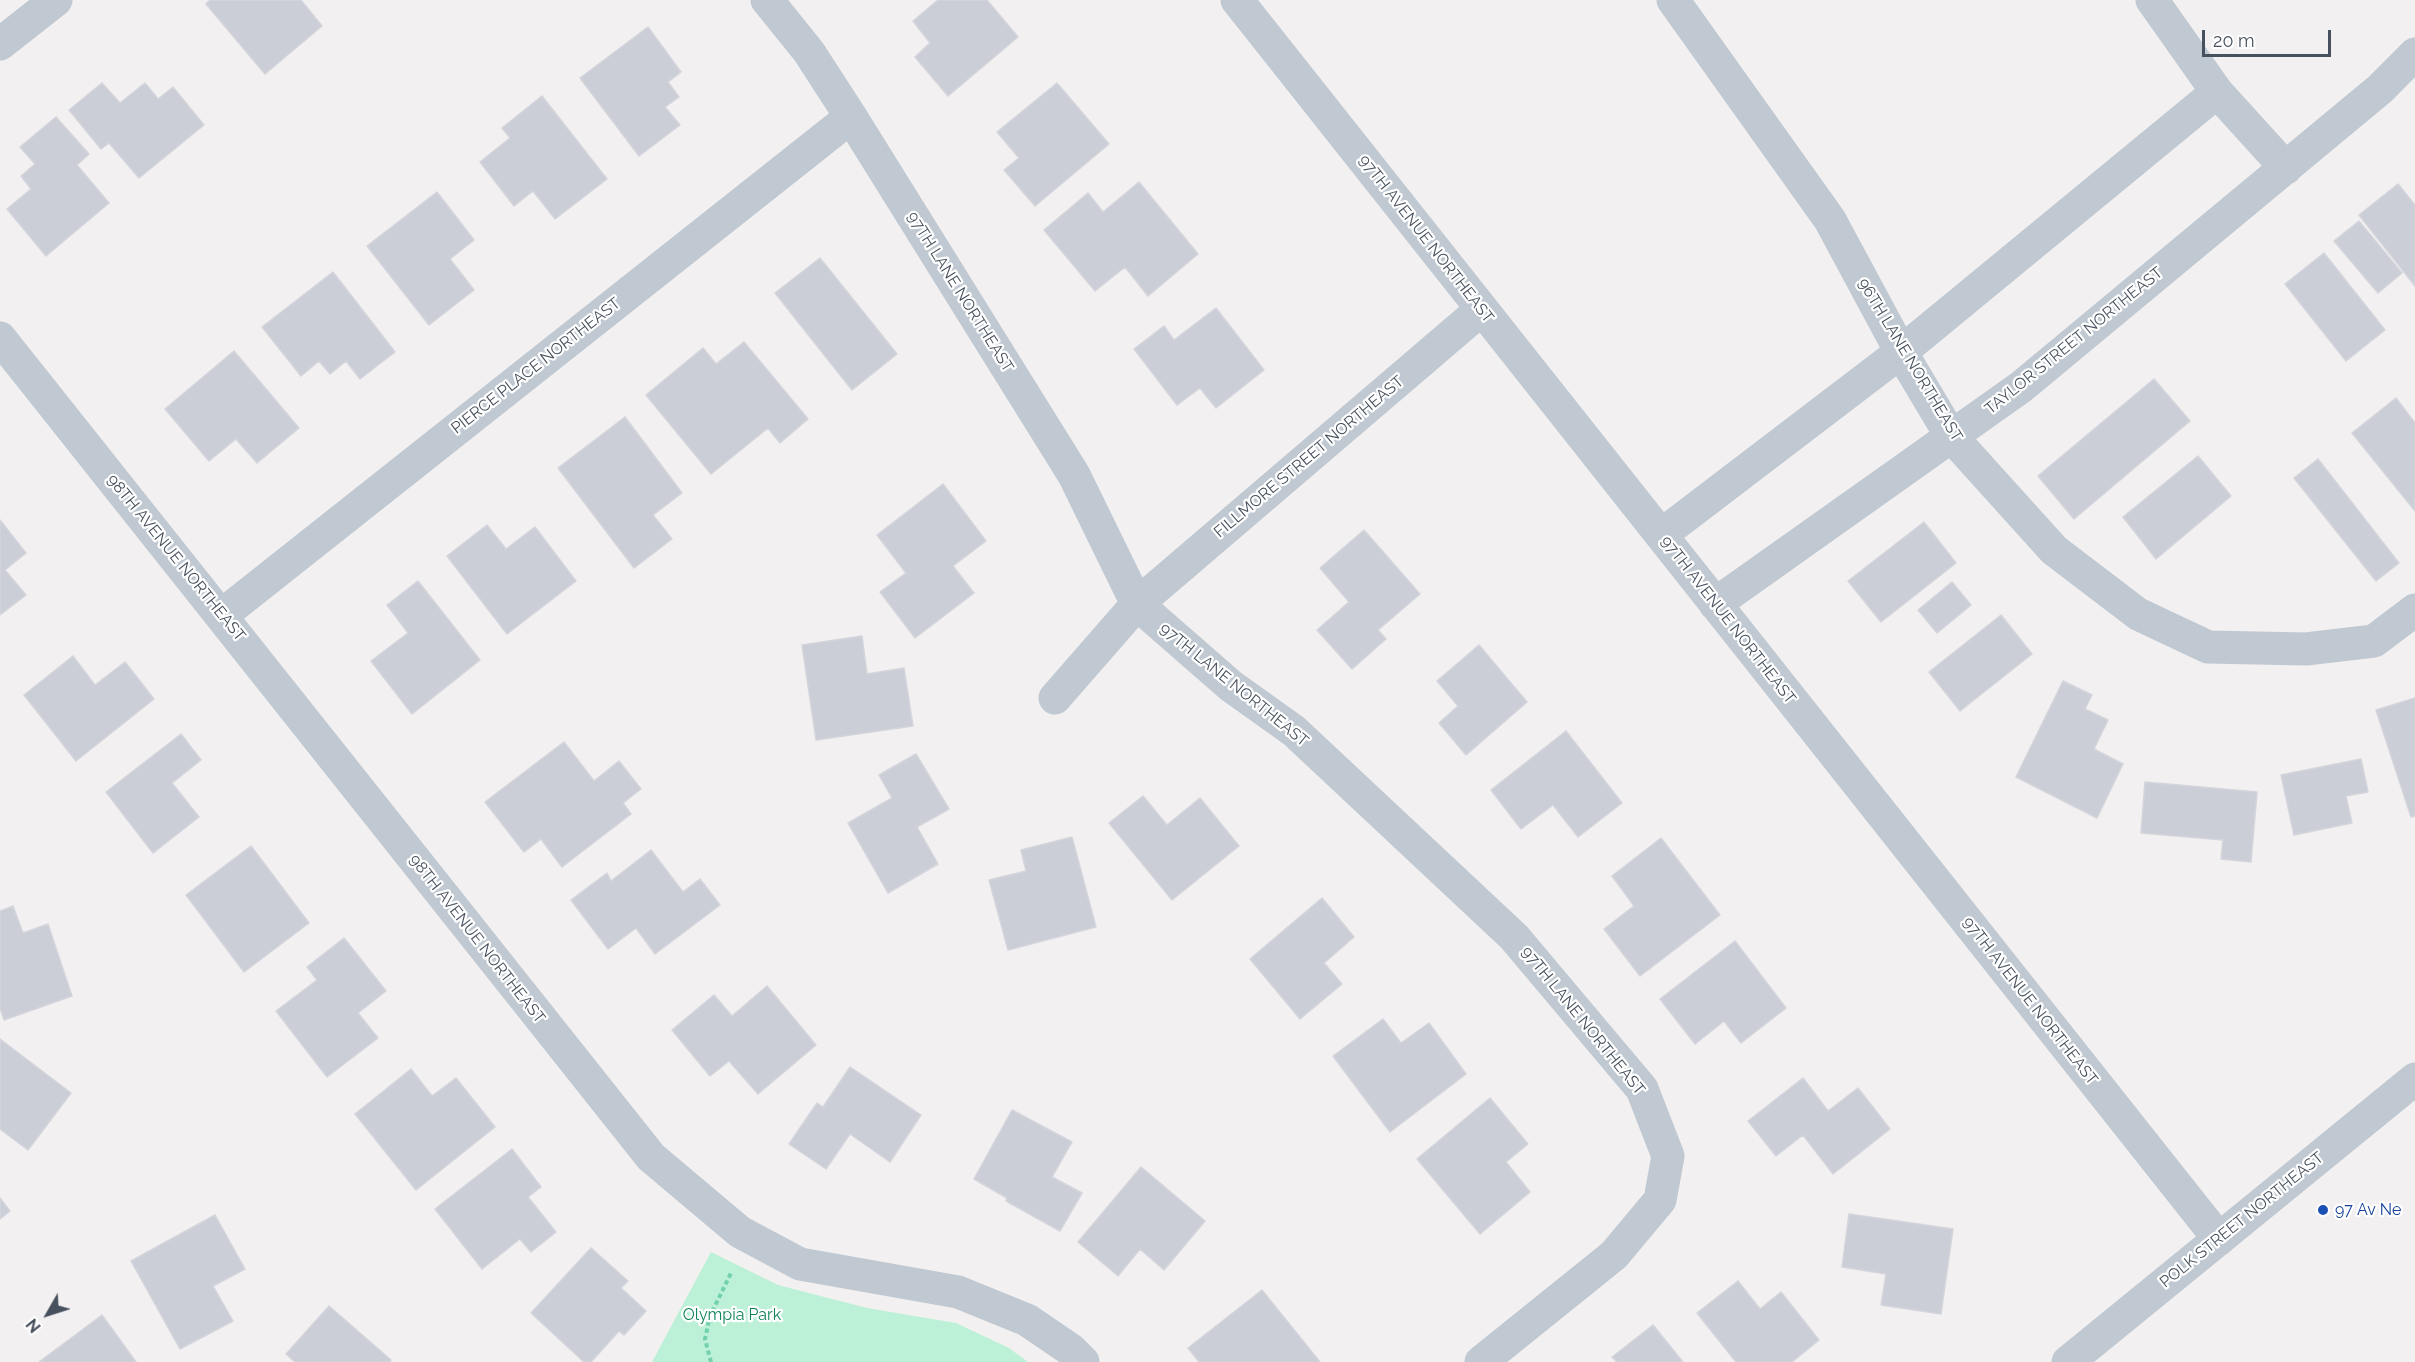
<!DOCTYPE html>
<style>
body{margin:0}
#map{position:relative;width:2415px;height:1362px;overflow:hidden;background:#f2f0f0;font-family:Raleway,sans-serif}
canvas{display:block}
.north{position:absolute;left:18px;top:1284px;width:60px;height:60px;-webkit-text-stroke:4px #fff;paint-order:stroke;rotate:231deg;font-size:16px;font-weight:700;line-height:24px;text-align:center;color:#47515e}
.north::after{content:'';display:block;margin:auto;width:21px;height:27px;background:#47515e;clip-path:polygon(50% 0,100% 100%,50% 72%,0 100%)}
.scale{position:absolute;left:2202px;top:30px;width:129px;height:27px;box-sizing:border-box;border:3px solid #47515e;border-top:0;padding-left:8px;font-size:18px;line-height:21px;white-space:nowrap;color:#47515e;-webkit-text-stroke:4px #fff;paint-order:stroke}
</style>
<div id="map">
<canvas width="2415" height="1362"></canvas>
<div class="north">N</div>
<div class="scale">20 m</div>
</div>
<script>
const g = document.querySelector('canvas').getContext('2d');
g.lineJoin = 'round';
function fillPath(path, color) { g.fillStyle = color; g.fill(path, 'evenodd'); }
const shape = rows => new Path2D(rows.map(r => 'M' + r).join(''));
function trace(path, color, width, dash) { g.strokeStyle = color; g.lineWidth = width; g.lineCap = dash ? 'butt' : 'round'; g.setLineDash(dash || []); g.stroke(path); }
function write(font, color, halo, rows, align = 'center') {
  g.font = font + ' Raleway,sans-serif'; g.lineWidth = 4.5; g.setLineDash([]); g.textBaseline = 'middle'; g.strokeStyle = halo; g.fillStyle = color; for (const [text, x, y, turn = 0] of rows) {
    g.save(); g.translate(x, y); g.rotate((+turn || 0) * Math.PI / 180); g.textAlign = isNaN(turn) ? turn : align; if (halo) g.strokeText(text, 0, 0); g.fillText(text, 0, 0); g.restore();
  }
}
const green = shape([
 [711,1252,778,1285,867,1308,956,1323,1009,1348,1028,1362,652,1362]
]);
const building = shape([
 [210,0,301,0,322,26,265,74,206,4,210,0],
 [938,0,987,0,1018,37,948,96,915,57,930,43,913,21,938,0],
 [648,27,681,72,668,82,679,97,665,107,680,125,639,156,580,78,648,27],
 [102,83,120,103,145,83,158,99,173,87,204,125,139,178,109,143,101,149,69,110,102,83],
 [1057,83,1109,144,1035,206,1004,170,1019,158,997,132,1057,83],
 [542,96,607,179,555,219,533,191,514,206,480,162,510,138,502,128,542,96],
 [56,117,89,154,77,165,109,203,46,256,7,209,31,189,21,176,35,164,20,147,56,117],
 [1139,182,1198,254,1148,296,1125,267,1095,291,1044,230,1088,193,1103,212,1139,182],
 [2398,184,2415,205,2415,286,2359,215,2398,184],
 [437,192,474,240,450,259,474,290,429,325,367,246,437,192],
 [2359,221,2402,273,2378,293,2334,241,2359,221],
 [2324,253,2385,330,2346,361,2285,284,2324,253],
 [820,258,897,354,852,390,775,293,820,258],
 [333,272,395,352,360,379,346,361,330,374,319,361,301,376,262,327,333,272],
 [1216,308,1264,370,1216,408,1200,388,1177,405,1134,349,1164,326,1174,340,1216,308],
 [744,342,808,419,780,443,768,428,711,474,646,395,703,348,716,364,744,342],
 [234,351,299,428,257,463,236,439,209,461,165,409,234,351],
 [2154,379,2190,421,2074,519,2038,476,2154,379],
 [2396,398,2415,423,2415,511,2352,433,2396,398],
 [625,417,682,493,653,515,672,539,634,568,558,468,625,417],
 [2198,456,2231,496,2156,559,2123,517,2198,456],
 [2318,459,2399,563,2376,581,2294,478,2318,459],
 [943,484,986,541,953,566,974,593,915,638,880,592,906,573,877,535,943,484],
 [0,520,26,553,5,570,26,595,0,615,0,520],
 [1924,522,1956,563,1881,622,1848,581,1924,522],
 [487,525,506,549,535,527,576,581,507,634,447,556,487,525],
 [1364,530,1420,594,1378,630,1386,639,1352,669,1317,630,1349,602,1320,568,1364,530],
 [418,581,480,660,412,714,371,661,408,633,387,605,418,581],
 [1952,582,1971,605,1937,633,1918,610,1952,582],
 [2001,615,2032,654,1960,711,1929,672,2001,615],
 [862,636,867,674,904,668,913,726,816,740,802,645,862,636],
 [1479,645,1527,702,1466,755,1439,723,1458,706,1437,681,1479,645],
 [73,656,95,685,125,662,154,699,76,761,24,695,73,656],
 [2063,681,2092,695,2085,709,2108,720,2094,749,2123,764,2097,818,2016,777,2063,681],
 [2415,698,2415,816,2411,817,2376,710,2415,698],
 [1566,731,1622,803,1578,837,1553,805,1521,829,1491,790,1566,731],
 [181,734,201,760,172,783,199,817,153,853,106,792,181,734],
 [564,742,594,781,619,761,641,789,623,803,631,814,562,867,541,839,524,852,485,802,564,742],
 [916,754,949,809,917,827,938,864,888,893,848,823,892,798,879,775,916,754],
 [2361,759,2368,792,2346,796,2352,823,2294,835,2281,775,2361,759],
 [2145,782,2257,792,2251,862,2221,859,2223,840,2141,833,2145,782],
 [1143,796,1167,825,1200,798,1239,846,1172,900,1109,823,1143,796],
 [1072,837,1096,927,1008,950,989,880,1026,871,1021,850,1072,837],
 [1661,838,1720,915,1640,976,1604,929,1634,906,1612,876,1661,838],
 [251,846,309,923,244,972,186,895,251,846],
 [651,850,683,892,700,879,720,905,655,954,636,928,608,949,571,900,607,873,611,881,651,850],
 [1322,898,1354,937,1324,963,1342,984,1300,1019,1250,959,1322,898],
 [13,906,23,933,48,924,72,996,4,1020,0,1008,0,911,13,906],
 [344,938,386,991,358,1013,378,1038,327,1077,276,1011,317,980,307,967,344,938],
 [1735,941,1786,1008,1741,1043,1724,1021,1695,1044,1660,999,1735,941],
 [767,986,816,1045,758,1094,729,1061,710,1076,672,1030,714,995,732,1016,767,986],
 [1383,1019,1401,1043,1429,1023,1466,1074,1390,1132,1333,1056,1383,1019],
 [0,1039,71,1093,28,1150,0,1129,0,1039],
 [850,1067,921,1115,890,1162,850,1134,826,1169,789,1144,817,1103,823,1107,850,1067],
 [411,1069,432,1096,456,1078,495,1127,416,1190,355,1114,411,1069],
 [1803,1078,1828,1111,1858,1088,1890,1129,1833,1174,1803,1135,1776,1156,1748,1121,1803,1078],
 [1490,1098,1528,1144,1506,1162,1530,1192,1480,1234,1417,1159,1490,1098],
 [1012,1110,1072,1142,1052,1177,1082,1193,1060,1231,1006,1201,1007,1198,974,1179,1012,1110],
 [512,1149,541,1187,528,1197,556,1232,531,1252,520,1239,482,1269,435,1209,512,1149],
 [1141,1167,1205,1221,1164,1270,1140,1249,1118,1276,1078,1242,1141,1167],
 [0,1198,10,1211,0,1219,0,1198],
 [1849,1214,1953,1229,1941,1314,1881,1305,1886,1274,1842,1267,1849,1214],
 [215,1215,245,1269,213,1286,233,1321,180,1349,131,1261,215,1215],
 [591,1248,628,1281,621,1288,646,1311,624,1335,619,1331,591,1362,584,1362,531,1313,591,1248],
 [1738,1281,1760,1309,1781,1292,1819,1340,1792,1362,1736,1362,1697,1313,1738,1281],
 [1262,1290,1320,1362,1199,1362,1188,1348,1262,1290],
 [329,1306,391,1360,390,1362,295,1362,286,1354,329,1306],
 [102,1315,136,1362,39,1362,102,1315],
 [1653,1325,1683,1362,1617,1362,1612,1357,1653,1325]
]);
const path = shape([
 [711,1362,705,1339,710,1316,732,1271]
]);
const minor = shape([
 [767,0,809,52,851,117,1074,475,1137,604,1231,686,1294,731,1514,937,1642,1089,1668,1156,1660,1200,1614,1255,1481,1362],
 [1237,0,2219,1239],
 [1673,0,1830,220,1901,352,1951,436,2054,550,2138,614,2208,647,2306,649,2374,641,2415,610],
 [2152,0,2217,92,2286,168],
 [0,44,56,0],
 [0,338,651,1157,740,1232,800,1264,958,1292,1027,1320,1071,1350,1083,1362],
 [1661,535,1901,352,2217,92],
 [1715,604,2021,387,2380,89,2415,54],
 [222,615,851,117],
 [1055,698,1137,604,1482,309]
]);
const tertiary = shape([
 [2068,1362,2415,1079]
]);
const markers = [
 [2323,1210,6,"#1a4fb4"]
];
const streetNames = [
 ["97TH AVENUE NORTHEAST",1426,239,52],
 ["97TH LANE NORTHEAST",960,292,58],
 ["TAYLOR STREET NORTHEAST",2074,341,-39],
 ["96TH LANE NORTHEAST",1910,360,59],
 ["PIERCE PLACE NORTHEAST",536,366,-38],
 ["FILLMORE STREET NORTHEAST",1309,457,-40],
 ["98TH AVENUE NORTHEAST",176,558,51],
 ["97TH AVENUE NORTHEAST",1728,620,52],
 ["97TH LANE NORTHEAST",1234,685,39],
 ["98TH AVENUE NORTHEAST",477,939,52],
 ["97TH AVENUE NORTHEAST",2030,1001,52],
 ["97TH LANE NORTHEAST",1583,1021,51],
 ["POLK STREET NORTHEAST",2242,1220,-39]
];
const transitNames = [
 ["97 Av Ne",2335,1210]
];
const parkNames = [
 ["Olympia Park",732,1315]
];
fillPath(green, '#bdf1d7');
fillPath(building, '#cbced6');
trace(building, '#d4d5dc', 1.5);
trace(path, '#73d1ad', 4, [4.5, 3]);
trace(minor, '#c0c8d2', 33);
trace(tertiary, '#c0c8d2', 33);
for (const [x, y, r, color] of markers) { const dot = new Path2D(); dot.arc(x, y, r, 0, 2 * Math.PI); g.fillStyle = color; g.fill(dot); trace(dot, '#fff', 2); }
write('16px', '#47515e', '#fff', streetNames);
write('16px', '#164399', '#fff', transitNames, 'left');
write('16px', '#138458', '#fff', parkNames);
</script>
